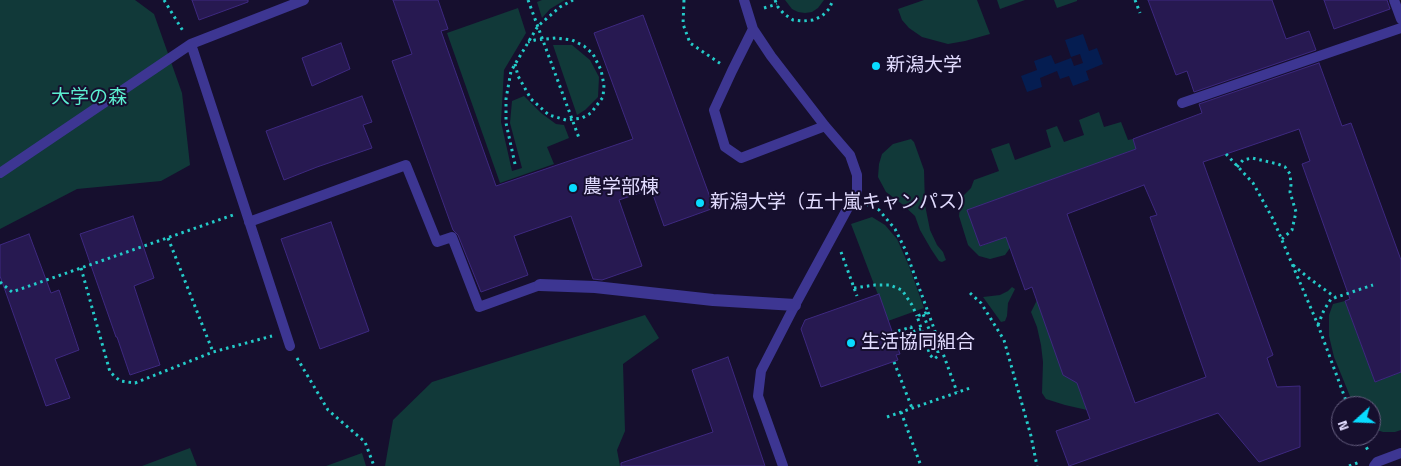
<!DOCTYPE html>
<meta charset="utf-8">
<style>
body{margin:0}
#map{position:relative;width:1401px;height:466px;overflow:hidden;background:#160f2e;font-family:"Titillium Web",sans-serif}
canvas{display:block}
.north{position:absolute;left:1331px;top:396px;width:50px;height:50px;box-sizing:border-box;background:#160f2e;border:1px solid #686182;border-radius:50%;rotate:250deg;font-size:14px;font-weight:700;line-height:20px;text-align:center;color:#e2dcff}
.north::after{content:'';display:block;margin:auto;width:18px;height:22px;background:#08dbff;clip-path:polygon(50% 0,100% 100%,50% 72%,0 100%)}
</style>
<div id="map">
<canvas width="1401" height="466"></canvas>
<div class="north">N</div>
</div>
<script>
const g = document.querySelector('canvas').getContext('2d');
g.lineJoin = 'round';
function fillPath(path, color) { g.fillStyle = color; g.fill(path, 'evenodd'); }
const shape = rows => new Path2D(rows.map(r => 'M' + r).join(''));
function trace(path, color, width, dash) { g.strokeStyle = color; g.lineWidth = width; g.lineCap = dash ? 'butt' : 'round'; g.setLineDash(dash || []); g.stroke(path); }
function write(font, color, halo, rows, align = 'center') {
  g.font = font + ' "Titillium Web","Noto Sans JP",sans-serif'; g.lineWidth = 4; g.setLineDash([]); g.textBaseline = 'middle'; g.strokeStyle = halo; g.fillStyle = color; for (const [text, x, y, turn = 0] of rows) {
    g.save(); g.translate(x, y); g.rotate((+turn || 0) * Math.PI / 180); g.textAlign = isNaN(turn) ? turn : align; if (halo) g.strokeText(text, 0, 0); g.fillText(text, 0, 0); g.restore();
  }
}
const green = shape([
 [0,0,135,0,154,14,182,93,190,165,161,181,77,189,0,229],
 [542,0,565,0,550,9,542,18,537,2],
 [785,0,824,0,818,8,812,12,805,13,798,12,792,9],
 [924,0,977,0,990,34,965,41,948,44,922,37,909,28,902,20,898,9],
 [997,0,1025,0,1000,9],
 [1054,0,1077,0,1077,1,1057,8],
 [518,8,526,33,504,70,501,122,512,171,522,168,510,123,512,101,524,96,541,113,556,124,564,125,569,138,547,147,554,164,500,183,447,33],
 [553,45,572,45,590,60,599,77,598,97,585,110,577,115],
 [1099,112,1104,127,1121,122,1128,140,1133,139,1136,149,968,210,981,246,1043,223,1010,248,1005,255,990,259,979,256,968,245,959,216,961,198,971,188,974,180,999,171,991,149,1009,143,1015,160,1051,147,1046,130,1057,126,1064,142,1084,135,1079,120],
 [911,139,914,142,924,170,925,205,930,230,937,245,943,252,946,260,942,262,939,261,931,249,920,230,915,216,902,204,886,192,878,177,879,164,882,154,893,144],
 [872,217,885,225,897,239,909,266,924,308,888,321,851,224],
 [1012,287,1015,289,1008,303,1007,316,1005,321,1001,322,983,297,1000,295,1008,291],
 [1037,300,1077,383,1087,410,1065,405,1046,399,1042,393,1043,362,1041,345,1037,327,1031,312],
 [1345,301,1375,382,1401,372,1401,430,1395,432,1383,432,1371,428,1371,406,1354,406,1334,357,1329,336,1329,315,1333,304],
 [645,315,659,338,623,364,625,431,617,450,620,466,385,466,393,420,432,382],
 [190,448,197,466,142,466],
 [362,453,366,466,326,466]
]);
const water = shape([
 [1083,34,1089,51,1097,48,1103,64,1086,71,1089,80,1073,86,1069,76,1060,79,1057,71,1040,78,1042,87,1027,92,1021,76,1037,70,1034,61,1051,55,1055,64,1071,58,1074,66,1083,63,1080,54,1071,57,1065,40]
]);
const building = shape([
 [192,0,248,0,248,2,199,20,192,0],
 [393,0,438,0,448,29,441,31,496,186,633,139,594,33,643,15,714,208,664,226,651,189,619,200,642,266,602,280,593,279,571,216,514,236,528,275,481,292,458,235,453,230,392,61,412,54,393,0],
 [1148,0,1272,0,1286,39,1309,31,1316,50,1194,92,1187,71,1176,75,1148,0],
 [1324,0,1387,0,1390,9,1334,29,1324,0],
 [341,43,350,69,312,86,302,58,341,43],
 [1319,63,1342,126,1351,123,1401,260,1401,372,1375,382,1345,301,1350,299,1302,164,1310,161,1299,129,1203,162,1270,347,1273,355,1267,358,1277,387,1300,386,1300,447,1259,462,1218,413,1069,466,1056,431,1090,419,1077,383,1063,375,1032,287,1025,290,1006,237,980,246,967,210,1136,149,1133,139,1202,113,1199,104,1319,63],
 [1144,185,1157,215,1150,217,1206,377,1135,403,1067,214,1144,185],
 [362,96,372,122,363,125,372,148,317,167,284,180,266,131,362,96],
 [133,216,154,278,134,286,160,365,130,375,117,337,116,337,80,234,133,216],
 [331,222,369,331,320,349,281,239,331,222],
 [29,234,51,293,59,290,79,350,55,359,70,398,46,406,0,276,0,245,29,234],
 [879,294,900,354,896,355,898,360,821,387,801,329,805,320,879,294],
 [728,357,765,466,621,466,621,463,713,432,692,370,728,357]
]);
const path = shape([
 [164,0,183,31],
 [528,0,579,138],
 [684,0,683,24,690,43,721,64],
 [775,0,778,7,784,14,793,20,803,21,813,20,822,16,829,9,833,0],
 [1135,0,1140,13],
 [764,8,777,4],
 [515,64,518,76,531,99,549,115,566,120,582,118,591,113,603,97,604,85,601,70,593,54,584,46,572,40,556,38,535,40,528,42],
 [1226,154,1253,183,1273,219,1318,325,1348,406],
 [515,164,506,123,506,99,511,71,538,26,560,7,573,0],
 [1237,167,1243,160,1252,158,1278,164,1285,167,1290,174,1291,185,1290,192,1296,212,1292,230,1282,239],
 [866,204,879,210,895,229,905,249,928,312,923,314,917,316,930,355,934,359,938,356,938,352,923,314],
 [168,238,213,352],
 [841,252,857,296],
 [1293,265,1310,279,1335,297],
 [81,268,110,372,120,381,135,383,213,352,272,336],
 [0,282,12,292,233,215],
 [854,288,875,285,890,285,902,290,912,305,917,316],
 [970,293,981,303,1004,340,1031,436,1037,466],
 [928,312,957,392],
 [1318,325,1324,310,1331,299,1373,285],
 [892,333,911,327,912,332,921,329],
 [297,358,328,410,365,442,374,466],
 [894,362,912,408],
 [901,412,921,466],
 [887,417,970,388],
 [1360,436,1369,452],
 [1349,466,1360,462]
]);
const service = shape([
 [744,0,753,29,771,56,825,126,850,155,857,175,857,191,795,305,761,371,758,396,783,466],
 [1394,0,1401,19],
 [753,29,732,71,714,110,725,147,741,158,825,126],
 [191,44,290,346],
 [1182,103,1401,28],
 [0,173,191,44,304,0],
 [249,222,406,165,437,242,452,237,479,307,540,285],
 [1374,466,1377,462,1401,453]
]);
const minor = shape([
 [540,285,595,287,713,300,795,305]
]);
const markers = [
 [876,66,5,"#08dbff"],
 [573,188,5,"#08dbff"],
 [700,203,5,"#08dbff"],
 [851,343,5,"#08dbff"]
];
const poiNames = [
 ["新潟大学",886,66],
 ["農学部棟",583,188],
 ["新潟大学（五十嵐キャンパス）",710,203],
 ["生活協同組合",861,343]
];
const parkNames = [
 ["大学の森",89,98]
];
fillPath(green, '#113939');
fillPath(water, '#051d51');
fillPath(building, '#271951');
trace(building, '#3e2980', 1);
trace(path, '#24cbc9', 3, [2.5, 4]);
trace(service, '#3d3692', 10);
trace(minor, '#3d3692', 12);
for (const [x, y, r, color] of markers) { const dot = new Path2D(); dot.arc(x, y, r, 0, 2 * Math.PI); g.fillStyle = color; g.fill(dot); trace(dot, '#160f2e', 2); }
write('19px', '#e2dcff', '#160f2e', poiNames, 'left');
write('19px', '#5beccf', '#160f2e', parkNames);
</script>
